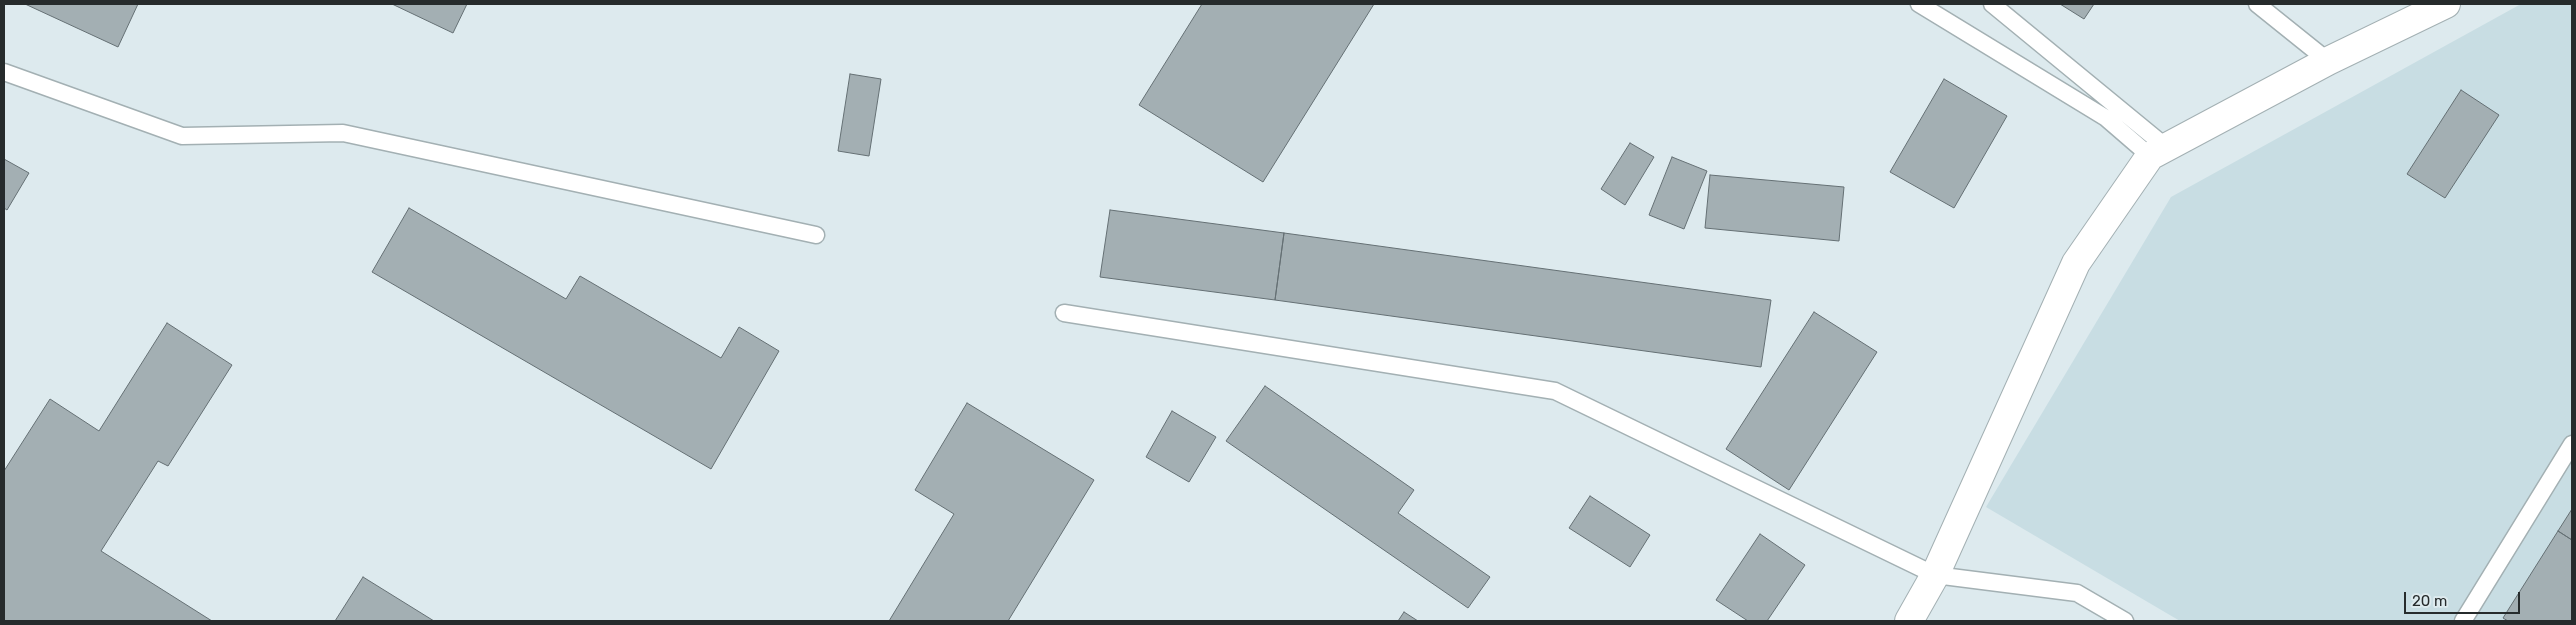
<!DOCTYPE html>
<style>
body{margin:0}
#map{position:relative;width:2576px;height:625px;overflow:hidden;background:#ddeaee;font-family:Rubik,sans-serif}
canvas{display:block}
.frame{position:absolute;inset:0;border:5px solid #262b2c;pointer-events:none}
.scale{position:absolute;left:2404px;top:592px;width:116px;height:22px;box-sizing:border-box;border:2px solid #262b2c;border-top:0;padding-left:6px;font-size:15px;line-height:18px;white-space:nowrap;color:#262b2c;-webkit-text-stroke:4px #ddeaee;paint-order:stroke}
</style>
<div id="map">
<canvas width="2576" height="625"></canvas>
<div class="frame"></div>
<div class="scale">20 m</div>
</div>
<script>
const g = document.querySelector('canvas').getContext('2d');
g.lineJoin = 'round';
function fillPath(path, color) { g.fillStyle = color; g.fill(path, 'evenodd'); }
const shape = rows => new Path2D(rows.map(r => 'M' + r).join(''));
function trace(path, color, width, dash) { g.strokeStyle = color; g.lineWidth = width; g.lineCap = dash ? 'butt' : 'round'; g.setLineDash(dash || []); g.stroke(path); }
const built = shape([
 [2521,4,2572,4,2572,621,2180,621,1986,507,2171,197]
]);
const building = shape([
 [25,4,138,4,118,47,25,4],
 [392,4,467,4,453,33,392,4],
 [1202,4,1374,4,1263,182,1139,105,1202,4],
 [2060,4,2094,4,2084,19,2060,4],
 [850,74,881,79,869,156,838,151,850,74],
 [1944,79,2007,116,1954,208,1890,172,1944,79],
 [2461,90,2499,115,2445,198,2407,174,2461,90],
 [1630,143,1654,157,1625,205,1601,189,1630,143],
 [1672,157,1707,171,1684,229,1649,215,1672,157],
 [4,159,29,173,7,210,4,208,4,159],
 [1710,175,1844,187,1839,241,1705,228,1710,175],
 [409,208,566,299,580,276,721,358,739,327,779,351,711,469,372,272,409,208],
 [1110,210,1284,233,1275,300,1100,277,1110,210],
 [1284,233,1771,300,1761,367,1275,300,1284,233],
 [1814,312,1877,352,1789,490,1726,449,1814,312],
 [167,323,232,365,168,466,158,461,101,551,212,621,4,621,4,471,50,399,99,431,167,323],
 [1265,386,1414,490,1398,513,1490,577,1468,608,1226,441,1265,386],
 [967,403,1094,480,1008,621,889,621,954,514,915,490,967,403],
 [1172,411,1216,437,1189,482,1146,457,1172,411],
 [1590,496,1650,535,1630,567,1569,528,1590,496],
 [2572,509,2572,540,2558,531,2572,509],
 [2558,531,2572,540,2572,621,2508,621,2503,618,2558,531],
 [1760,534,1805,565,1767,621,1748,621,1716,600,1760,534],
 [363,577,434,621,335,621,363,577],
 [1404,612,1418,621,1398,621,1404,612]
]);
const lane = shape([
 [1919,4,2106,118,2150,156],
 [1992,4,2166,147],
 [2257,4,2328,61],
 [4,72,182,136,343,133,816,235],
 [1064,313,1555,391,1935,575,2077,593,2125,621],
 [2463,621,2572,444]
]);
const street = shape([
 [1909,621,1935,575,2076,263,2150,156,2328,61,2446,4]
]);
fillPath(built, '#c8dde3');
fillPath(building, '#a3afb3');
trace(building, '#657074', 1);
trace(lane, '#a3b0b3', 19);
trace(street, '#a3b0b3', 30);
trace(lane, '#fff', 16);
trace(street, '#fff', 28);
</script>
